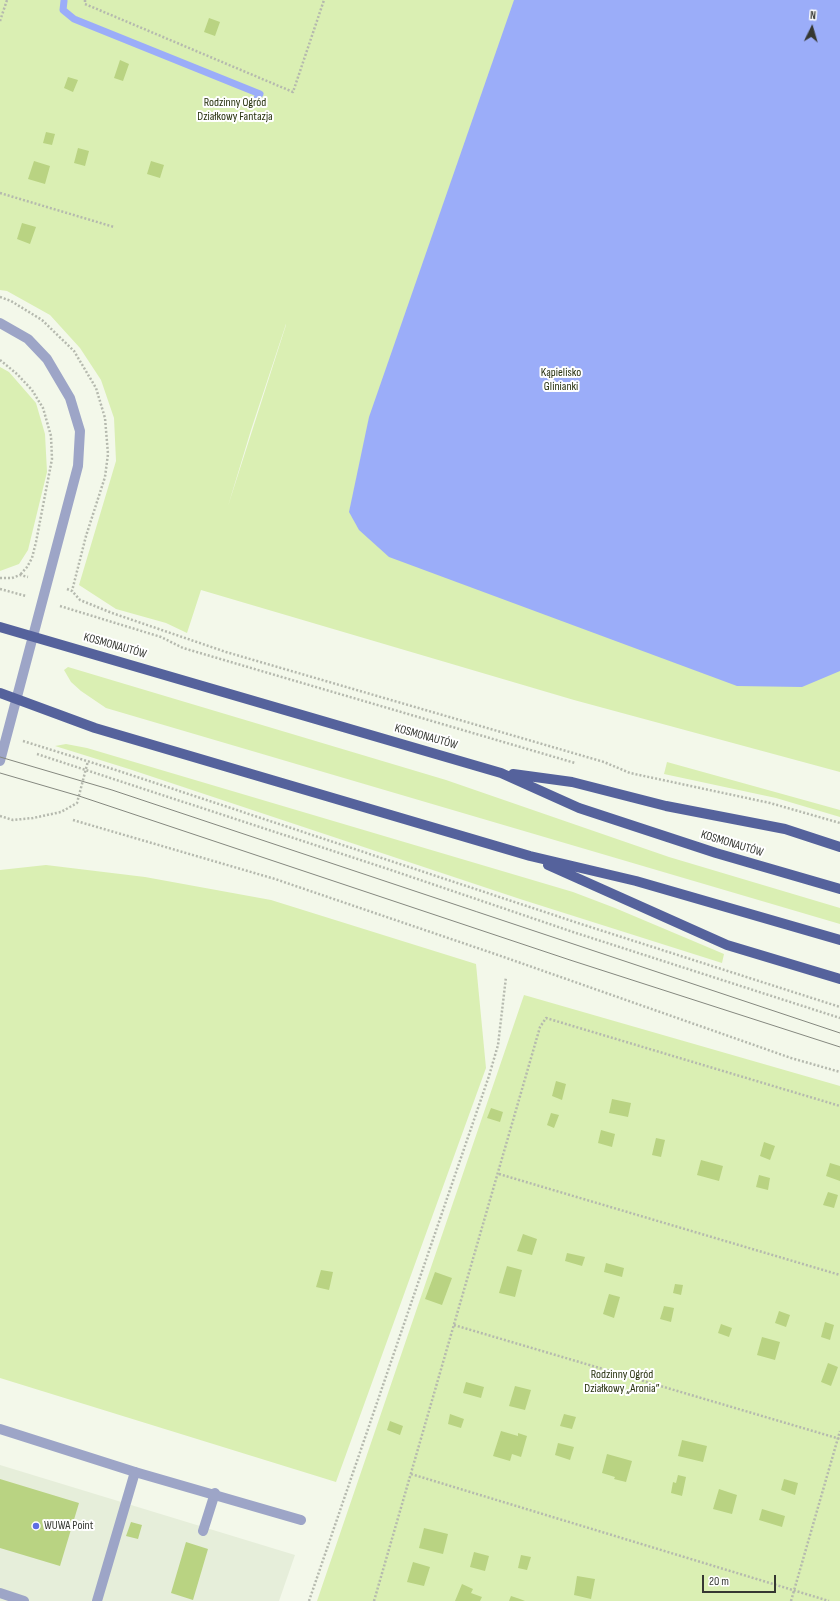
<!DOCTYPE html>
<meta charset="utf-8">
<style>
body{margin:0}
#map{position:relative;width:840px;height:1601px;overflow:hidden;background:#f3f8ea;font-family:"Sofia Sans Condensed",sans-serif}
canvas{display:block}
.north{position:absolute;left:792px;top:8px;width:40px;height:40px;-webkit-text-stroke:3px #fff;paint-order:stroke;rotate:5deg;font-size:11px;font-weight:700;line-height:16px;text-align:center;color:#353732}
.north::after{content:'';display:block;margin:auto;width:14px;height:18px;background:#353732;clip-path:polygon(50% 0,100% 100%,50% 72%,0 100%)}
.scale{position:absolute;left:702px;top:1575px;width:74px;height:18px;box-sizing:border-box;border:2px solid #353732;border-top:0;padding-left:5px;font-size:12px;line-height:14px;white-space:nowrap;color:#353732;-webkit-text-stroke:3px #fff;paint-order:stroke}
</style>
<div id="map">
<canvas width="840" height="1601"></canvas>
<div class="north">N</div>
<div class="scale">20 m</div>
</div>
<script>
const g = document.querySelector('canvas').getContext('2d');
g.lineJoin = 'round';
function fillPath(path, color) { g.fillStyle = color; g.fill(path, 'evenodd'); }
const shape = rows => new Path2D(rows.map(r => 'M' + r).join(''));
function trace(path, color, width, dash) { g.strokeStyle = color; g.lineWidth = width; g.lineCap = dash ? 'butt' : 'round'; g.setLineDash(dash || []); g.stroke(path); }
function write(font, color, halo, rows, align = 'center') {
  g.font = font + ' "Sofia Sans Condensed",sans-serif'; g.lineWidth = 4; g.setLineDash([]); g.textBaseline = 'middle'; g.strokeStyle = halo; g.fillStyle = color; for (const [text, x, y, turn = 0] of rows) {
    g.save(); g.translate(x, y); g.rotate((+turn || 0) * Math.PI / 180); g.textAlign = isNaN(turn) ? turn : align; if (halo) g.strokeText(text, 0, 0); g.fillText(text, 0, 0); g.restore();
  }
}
const built = shape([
 [0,1465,295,1555,279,1601,0,1601]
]);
const green = shape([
 [0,0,840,0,840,772,574,700,201,590,187,633,166,623,116,609,79,585,116,461,114,418,101,380,80,348,50,315,7,291,0,290],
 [286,324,286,325,228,506,251,430],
 [0,367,9,372,36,403,45,434,47,472,28,550,19,564,0,571],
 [68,667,446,780,669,857,840,908,840,924,106,708,81,691,71,682,64,670],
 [66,744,87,748,573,892,615,908,724,954,722,963,520,899,129,769,55,746],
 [667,762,840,810,840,817,776,798,664,774],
 [46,865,145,877,271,900,476,964,486,1068,336,1482,0,1378,0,870],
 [524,995,840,1086,840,1601,317,1601]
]);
const water = shape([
 [514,0,840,0,840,671,802,687,737,686,389,557,359,530,349,512,369,417]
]);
const stream = shape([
 [64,1,63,10,74,19,260,94,257,98]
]);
const building = shape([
 [209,18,220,22,215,36,204,32],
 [120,60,129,64,123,81,114,78],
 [68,77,78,80,73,92,64,88],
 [46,132,55,134,52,145,43,143],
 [78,148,89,151,85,166,74,163],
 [34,161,50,166,45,184,28,179],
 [151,161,164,165,160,178,147,174],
 [22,223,36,227,30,244,17,239],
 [556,1081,566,1084,562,1100,552,1096],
 [612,1099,631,1103,628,1117,609,1113],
 [491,1108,503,1112,500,1122,487,1118],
 [551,1113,559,1115,554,1128,547,1125],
 [601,1130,615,1134,612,1147,598,1143],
 [656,1138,665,1140,661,1157,652,1155],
 [764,1142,775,1146,770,1160,760,1156],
 [701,1160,723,1166,719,1181,697,1175],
 [830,1163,840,1166,840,1181,826,1176],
 [759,1175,770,1178,768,1190,756,1187],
 [828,1192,838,1195,834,1208,823,1205],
 [523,1234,537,1239,532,1255,517,1251],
 [567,1253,585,1257,582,1266,565,1261],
 [606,1263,624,1268,622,1277,604,1272],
 [507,1266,522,1270,515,1297,499,1293],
 [321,1270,333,1272,329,1290,316,1287],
 [435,1272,452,1278,442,1305,425,1299],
 [675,1284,683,1285,681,1295,673,1293],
 [609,1294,620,1297,614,1318,603,1314],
 [664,1306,674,1308,671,1322,660,1319],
 [779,1311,790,1315,786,1327,775,1323],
 [825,1322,834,1325,830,1340,821,1337],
 [721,1324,732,1328,729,1337,718,1333],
 [762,1337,780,1342,775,1360,757,1355],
 [828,1363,838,1367,831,1386,821,1382],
 [466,1382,484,1387,481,1398,463,1393],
 [515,1386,531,1390,525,1410,509,1406],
 [450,1414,464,1419,461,1428,448,1424],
 [564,1414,576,1417,572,1429,560,1426],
 [390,1421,403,1426,400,1435,387,1430],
 [501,1431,518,1436,518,1433,527,1436,521,1457,512,1454,510,1461,493,1456],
 [682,1440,707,1446,703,1462,678,1456],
 [558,1443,574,1447,570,1460,555,1455],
 [607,1454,632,1461,626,1482,614,1479,615,1477,602,1473],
 [678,1475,686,1477,682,1496,671,1493,673,1482,676,1483],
 [0,1479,79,1503,60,1566,0,1548],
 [784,1479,798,1483,795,1495,781,1490],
 [719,1489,737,1495,732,1514,713,1509],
 [762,1509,785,1516,782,1527,759,1520],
 [131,1522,142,1525,138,1539,126,1536],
 [424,1528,448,1534,443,1554,419,1548],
 [186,1542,208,1549,193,1600,171,1593],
 [474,1552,489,1556,485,1571,470,1567],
 [521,1555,531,1557,527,1570,518,1568],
 [413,1562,430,1567,424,1586,407,1582],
 [577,1576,595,1579,591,1599,574,1595],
 [462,1584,473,1589,471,1593,482,1597,480,1601,455,1601],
 [511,1596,520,1599,525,1601,509,1601]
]);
const path = shape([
 [85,0,85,4,293,92,324,0],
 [0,21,7,0],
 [0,193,114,227],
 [0,297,11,301,42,320,74,351,96,388,105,418,108,454,105,477,86,536,72,591],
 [0,360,17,374,32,390,43,408,51,436,52,459,36,542,32,558,27,567,20,575],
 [0,578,12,578,20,575,28,577],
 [0,589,26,596],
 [67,589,72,591,80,600,112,613,226,652,604,762,630,773,770,803,840,823],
 [60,606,161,637,183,648,575,763],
 [23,741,119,771,581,924,840,1007],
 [37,754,385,868,573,932,840,1018],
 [0,816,13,820,33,818,61,812,77,803,88,761],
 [73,820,275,879,498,955,791,1058,840,1072],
 [499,1174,840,1275],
 [454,1325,840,1439],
 [411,1474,829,1601],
 [309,1601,489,1076,498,1045,506,977],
 [374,1601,540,1027,546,1018,840,1106],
 [791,1601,840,1431]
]);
const service = shape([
 [203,1531,215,1493],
 [0,1593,24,1601],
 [97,1601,135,1472]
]);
const minor = shape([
 [0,323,28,339,47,359,70,398,80,431,78,466,0,761],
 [0,1429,135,1472,301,1520]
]);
const primary = shape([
 [0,627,501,773,579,808,716,853,840,889],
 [0,693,95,728,530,856,636,881,840,940],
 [513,774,572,782,666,806,785,829,840,847],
 [548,865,727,945,840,979]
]);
const tram = shape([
 [0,757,112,790,840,1033],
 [0,773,79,796,570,960,840,1047]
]);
const markers = [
 [36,1526,4,"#5d6ee5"]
];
const parkNames = [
 ["Rodzinny Ogród",235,103],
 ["Działkowy Fantazja",235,117],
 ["Kąpielisko",561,373],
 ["Glinianki",561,387],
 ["Rodzinny Ogród",622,1375],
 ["Działkowy „Aronia”",622,1389]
];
const streetNames = [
 ["KOSMONAUTÓW",115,646,16],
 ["KOSMONAUTÓW",426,737,16],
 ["KOSMONAUTÓW",732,844,17]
];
const poiNames = [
 ["WUWA Point",44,1526]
];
fillPath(built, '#e6eeda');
fillPath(green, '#daefb3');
fillPath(water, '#9badf9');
trace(stream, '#9badf9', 7);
fillPath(building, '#b9d382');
trace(path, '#b5b9ae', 2.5, [2, 2]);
trace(service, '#9da5c7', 10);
trace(minor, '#9da5c7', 10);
trace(primary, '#55629c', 10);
trace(tram, '#85887f', 1);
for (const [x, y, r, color] of markers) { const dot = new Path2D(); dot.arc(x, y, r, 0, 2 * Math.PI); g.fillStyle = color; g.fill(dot); trace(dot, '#fff', 1.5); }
write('12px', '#28320f', '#fff', parkNames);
write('12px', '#353732', '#fff', streetNames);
write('12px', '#353732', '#fff', poiNames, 'left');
</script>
